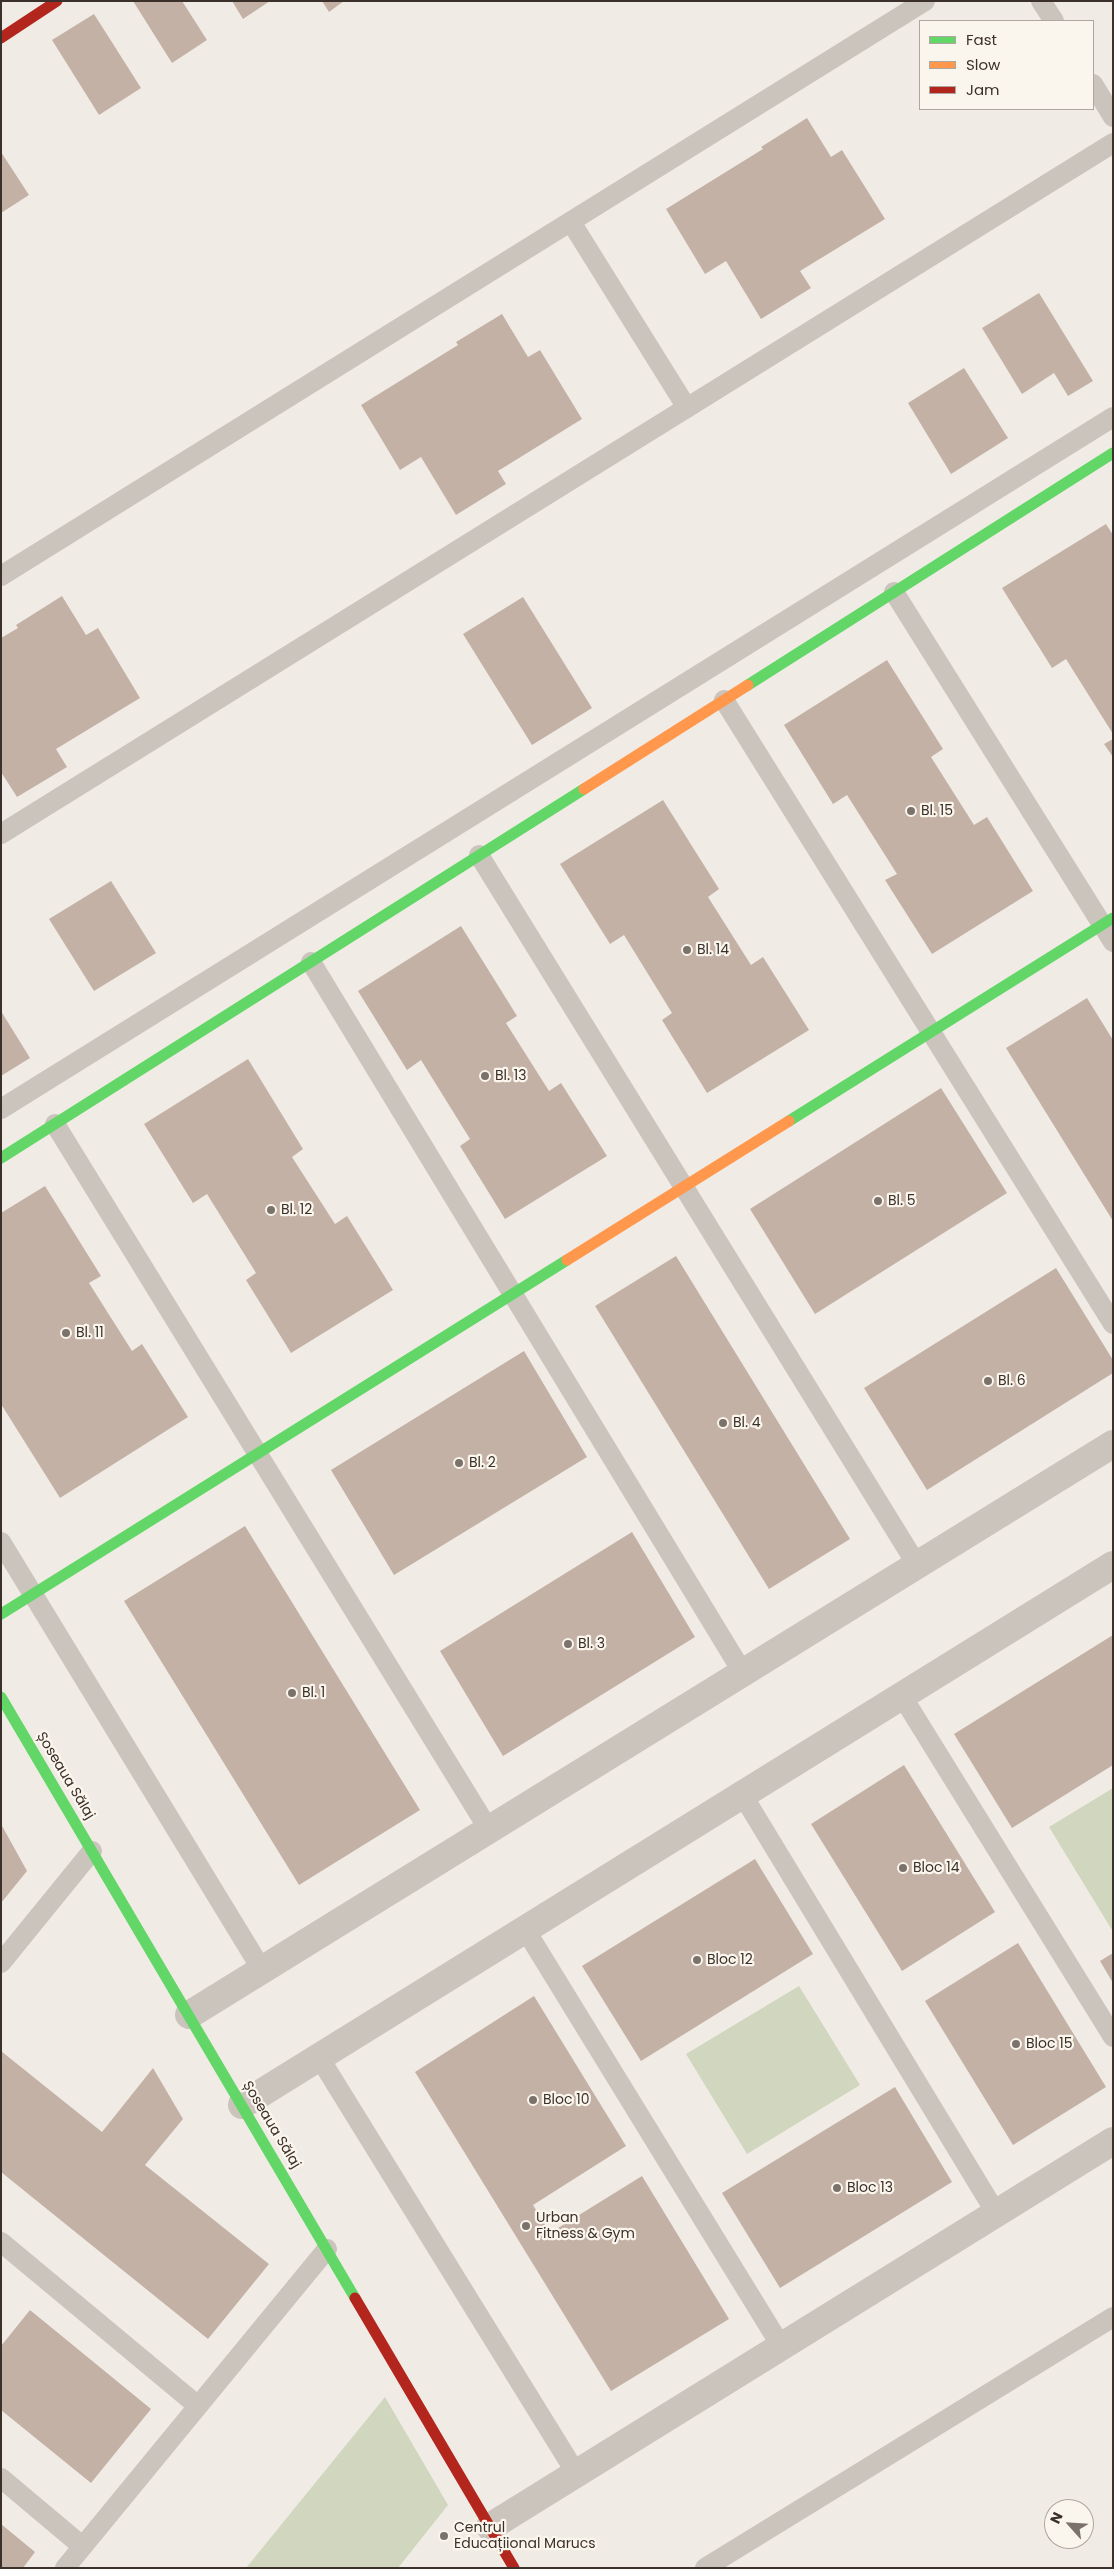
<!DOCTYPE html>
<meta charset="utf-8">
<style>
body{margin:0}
#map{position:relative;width:1114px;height:2569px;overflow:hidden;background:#f0ece5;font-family:Poppins,sans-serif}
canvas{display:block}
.frame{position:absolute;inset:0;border:2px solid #3b312a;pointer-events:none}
.legend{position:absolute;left:919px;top:20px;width:175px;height:90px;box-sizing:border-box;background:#fbf6ed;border:1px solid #aea79f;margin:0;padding:6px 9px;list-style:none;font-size:15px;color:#3b312a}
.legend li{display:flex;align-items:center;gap:10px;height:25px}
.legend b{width:25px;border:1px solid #aea79f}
.north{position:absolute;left:1044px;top:2499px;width:50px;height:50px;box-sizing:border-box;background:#fbf6ed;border:1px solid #aea79f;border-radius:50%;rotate:296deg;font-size:14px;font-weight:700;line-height:20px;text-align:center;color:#3b312a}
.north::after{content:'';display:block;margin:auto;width:18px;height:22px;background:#7a726b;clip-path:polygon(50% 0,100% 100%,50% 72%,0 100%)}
</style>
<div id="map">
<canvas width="1114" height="2569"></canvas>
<div class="frame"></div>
<ul class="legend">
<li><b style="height:6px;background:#63d668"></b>Fast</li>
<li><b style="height:6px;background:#ff974d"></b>Slow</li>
<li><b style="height:6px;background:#b3261e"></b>Jam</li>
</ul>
<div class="north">N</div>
</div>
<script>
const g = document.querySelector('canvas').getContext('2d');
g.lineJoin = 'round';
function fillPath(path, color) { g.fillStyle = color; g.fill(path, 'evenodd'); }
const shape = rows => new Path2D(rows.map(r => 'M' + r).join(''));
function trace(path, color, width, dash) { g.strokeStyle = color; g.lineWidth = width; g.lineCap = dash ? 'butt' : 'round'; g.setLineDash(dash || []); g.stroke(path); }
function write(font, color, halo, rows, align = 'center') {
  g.font = font + ' Poppins,sans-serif'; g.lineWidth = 4.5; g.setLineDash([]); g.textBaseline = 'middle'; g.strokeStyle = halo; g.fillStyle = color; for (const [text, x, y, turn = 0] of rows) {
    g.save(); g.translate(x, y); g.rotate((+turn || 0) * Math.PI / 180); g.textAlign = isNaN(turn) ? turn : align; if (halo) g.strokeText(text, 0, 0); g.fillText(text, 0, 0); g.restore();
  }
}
const green = shape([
 [1113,1788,1113,1929,1112,1930,1049,1827],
 [799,1986,860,2085,747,2154,686,2054],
 [385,2397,448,2505,398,2568,246,2568]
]);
const building = shape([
 [133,1,182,1,207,40,172,63],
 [232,1,270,1,243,19],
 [322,1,344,1,329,12],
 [94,14,141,88,99,115,52,40],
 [807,118,831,157,842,150,885,219,800,271,811,288,761,319,726,261,705,274,666,209,763,149,761,147],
 [1,152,29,195,1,213],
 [1039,293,1093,381,1068,396,1054,373,1022,394,982,328],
 [502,314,528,357,540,350,582,419,498,471,506,484,456,515,421,457,400,470,361,405,458,345,456,342],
 [964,368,1008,438,951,474,908,403],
 [1106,524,1113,535,1113,734,1066,659,1052,668,1002,588],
 [62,596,86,635,98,628,140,698,56,749,67,767,17,797,1,772,1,638,18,628,16,625],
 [523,597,592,708,532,745,463,634],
 [887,660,943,749,931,757,974,825,987,817,1033,891,932,954,885,880,897,874,847,795,833,804,784,725],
 [1113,739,1113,757,1104,744],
 [663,800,719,889,708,897,751,965,763,957,809,1030,707,1093,662,1020,672,1013,624,935,610,944,560,864],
 [111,881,156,953,94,991,49,919],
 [461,926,517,1016,506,1023,549,1091,561,1083,607,1156,505,1219,460,1146,470,1139,421,1060,407,1070,358,991],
 [1087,998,1113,1040,1113,1221,1006,1048],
 [1,1011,30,1058,1,1076],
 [248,1059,303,1149,292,1157,335,1224,347,1216,393,1290,291,1353,246,1280,256,1273,207,1194,193,1203,144,1124],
 [941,1088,1007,1193,815,1314,750,1209],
 [45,1186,101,1276,89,1283,132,1351,142,1344,188,1417,60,1498,1,1404,1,1213],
 [676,1256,850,1539,769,1589,595,1306],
 [1056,1268,1113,1360,1113,1373,927,1490,864,1388],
 [524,1351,587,1457,394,1575,331,1470],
 [245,1526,420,1810,299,1885,124,1601],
 [632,1532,695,1637,503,1756,440,1651],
 [1113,1635,1113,1765,1012,1828,954,1734],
 [904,1765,995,1912,902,1971,811,1824],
 [1,1824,27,1871,1,1903],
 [755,1859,813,1954,641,2061,582,1966],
 [1018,1943,1106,2087,1013,2145,925,2001],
 [1113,1953,1113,1983,1100,1961],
 [534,1996,626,2146,533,2205,550,2233,642,2176,729,2319,611,2391,415,2072],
 [1,2051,102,2132,153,2068,183,2119,145,2165,269,2264,208,2339,1,2172],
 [895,2087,952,2182,780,2288,722,2193],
 [30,2310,151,2409,91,2483,1,2410,1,2346],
 [1,2524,35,2552,23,2568,1,2568]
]);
const lane = shape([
 [1041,1,1054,21],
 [1093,84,1113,117],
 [571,222,687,408],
 [1,576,925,1],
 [894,592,1113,942],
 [724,700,1113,1324],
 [1,834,1113,143],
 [479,855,917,1565],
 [311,962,743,1673],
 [1,1109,1113,417],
 [55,1124,489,1830],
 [1,1542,262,1970],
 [902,1696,1113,2037],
 [742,1794,996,2213],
 [525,1929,781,2346],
 [1,1963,92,1851],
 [319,2057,576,2473],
 [1,2242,198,2406],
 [1,2478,82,2546],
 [65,2568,327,2249],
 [705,2568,1113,2317]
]);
const street = shape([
 [189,2015,1113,1444],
 [242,2105,1113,1565],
 [490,2527,1113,2141]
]);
const fast = shape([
 [748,685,1113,453],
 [789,1121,1113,918],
 [1,1158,584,789],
 [1,1614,567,1260],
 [1,1697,355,2298]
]);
const slow = shape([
 [584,789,748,685],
 [567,1260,789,1121]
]);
const jam = shape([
 [1,38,57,1],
 [355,2298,514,2568]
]);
const markers = [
 [911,811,5,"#7a726b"],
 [687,950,5,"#7a726b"],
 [485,1076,5,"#7a726b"],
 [878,1201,5,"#7a726b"],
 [271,1210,5,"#7a726b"],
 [66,1333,5,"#7a726b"],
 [988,1381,5,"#7a726b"],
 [723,1423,5,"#7a726b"],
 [459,1463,5,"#7a726b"],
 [568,1644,5,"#7a726b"],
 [292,1693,5,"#7a726b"],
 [903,1868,5,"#7a726b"],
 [697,1960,5,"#7a726b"],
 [1016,2044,5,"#7a726b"],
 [533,2100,5,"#7a726b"],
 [837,2188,5,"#7a726b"],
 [526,2226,5,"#7a726b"],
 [444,2536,5,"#7a726b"]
];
const poiNames = [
 ["Bl. 15",921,811],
 ["Bl. 14",697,950],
 ["Bl. 13",495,1076],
 ["Bl. 5",888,1201],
 ["Bl. 12",281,1210],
 ["Bl. 11",76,1333],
 ["Bl. 6",998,1381],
 ["Bl. 4",733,1423],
 ["Bl. 2",469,1463],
 ["Bl. 3",578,1644],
 ["Bl. 1",302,1693],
 ["Bloc 14",913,1868],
 ["Bloc 12",707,1960],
 ["Bloc 15",1026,2044],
 ["Bloc 10",543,2100],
 ["Bloc 13",847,2188],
 ["Urban",536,2218],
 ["Fitness & Gym",536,2234],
 ["Centrul",454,2528],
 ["Educațiional Marucs",454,2544]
];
const streetNames = [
 ["Șoseaua Sălaj",65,1776,59],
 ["Șoseaua Sălaj",271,2125,59]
];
fillPath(green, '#d0d7be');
fillPath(building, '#c4b1a6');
trace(lane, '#cac4bd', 20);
trace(street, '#cac4bd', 28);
trace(fast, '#63d668', 11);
trace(slow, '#ff974d', 11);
trace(jam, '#b3261e', 11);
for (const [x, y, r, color] of markers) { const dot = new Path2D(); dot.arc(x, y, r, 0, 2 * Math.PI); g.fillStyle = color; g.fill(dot); trace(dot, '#fbf6ed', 2); }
write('14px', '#3b312a', '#fbf6ed', poiNames, 'left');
write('14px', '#3b312a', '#fbf6ed', streetNames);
</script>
